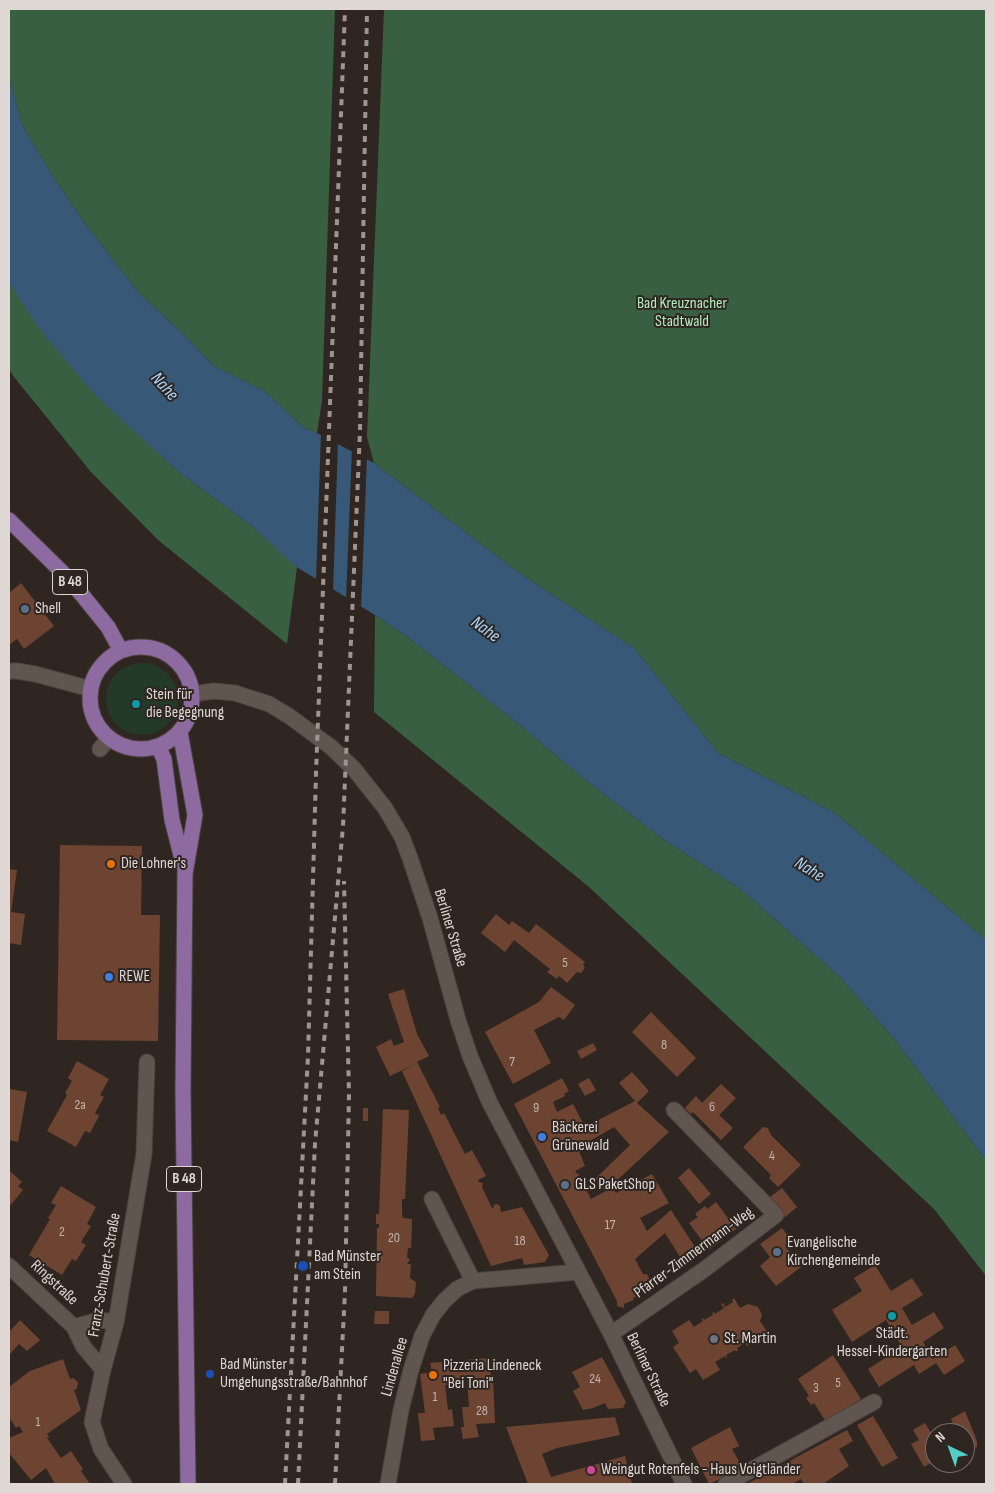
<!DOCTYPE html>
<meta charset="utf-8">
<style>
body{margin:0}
#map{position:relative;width:995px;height:1493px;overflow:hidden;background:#302621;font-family:"Sofia Sans Condensed",sans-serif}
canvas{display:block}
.frame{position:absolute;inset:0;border:10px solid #dfd8d5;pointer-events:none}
.north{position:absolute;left:925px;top:1423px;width:50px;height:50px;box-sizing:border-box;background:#302621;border:1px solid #766d69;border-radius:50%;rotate:318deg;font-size:14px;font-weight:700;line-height:20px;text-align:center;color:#dfd8d5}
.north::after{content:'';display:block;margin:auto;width:18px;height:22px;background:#54cdc7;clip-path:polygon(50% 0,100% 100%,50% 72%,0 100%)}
</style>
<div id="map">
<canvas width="995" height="1493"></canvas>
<div class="frame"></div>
<div class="north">N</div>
</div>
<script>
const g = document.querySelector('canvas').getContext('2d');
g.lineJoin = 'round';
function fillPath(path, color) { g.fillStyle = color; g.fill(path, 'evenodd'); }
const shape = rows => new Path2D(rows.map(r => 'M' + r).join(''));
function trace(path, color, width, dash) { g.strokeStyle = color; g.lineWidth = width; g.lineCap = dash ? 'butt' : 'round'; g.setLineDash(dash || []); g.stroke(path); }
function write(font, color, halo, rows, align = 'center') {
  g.font = font + ' "Sofia Sans Condensed",sans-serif'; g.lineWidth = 4; g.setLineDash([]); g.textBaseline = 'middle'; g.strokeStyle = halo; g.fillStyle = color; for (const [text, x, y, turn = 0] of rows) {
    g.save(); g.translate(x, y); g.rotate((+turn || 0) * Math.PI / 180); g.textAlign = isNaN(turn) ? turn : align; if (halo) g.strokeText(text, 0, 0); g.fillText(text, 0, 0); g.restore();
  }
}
const green = shape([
 '106 699a36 36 0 1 1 72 0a36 36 0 1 1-72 0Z'
]);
const forest = shape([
 [9,9,335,9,322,401,317,433,304,428,264,391,214,366,184,335,138,292,83,221,50,172,22,125,9,77],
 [384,9,986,9,986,940,835,813,718,753,634,648,522,575,374,463,367,437],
 [9,283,98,397,179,472,252,526,297,567,287,644,158,540,91,472,14,377,9,369],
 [375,615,409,638,516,722,584,779,663,839,742,890,841,978,895,1040,986,1160,986,1276,934,1209,589,887,374,712]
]);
const water = shape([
 [9,77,22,125,50,172,83,221,138,292,184,335,214,366,264,391,304,428,317,433,374,463,522,575,634,648,718,753,835,813,986,940,986,1160,895,1040,841,978,742,890,663,839,584,779,516,722,409,638,375,615,295,566,252,526,179,472,96,396,41,331,9,283]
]);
const pier = shape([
 [321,432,338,441,333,592,316,581],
 [352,448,367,456,361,609,346,600]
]);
const building = shape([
 [21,583,54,626,24,649,17,639,9,645,9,593],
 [60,845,142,846,141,915,160,915,158,1041,57,1040],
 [9,869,17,870,11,912,25,914,21,945,9,943],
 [496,914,509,925,512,921,529,933,536,924,585,962,583,964,585,968,581,973,577,972,567,983,559,976,557,979,547,972,550,969,514,940,505,952,481,933],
 [551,987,575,1005,564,1020,559,1017,534,1030,551,1063,513,1084,485,1032,539,1002],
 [404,989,417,1034,429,1056,417,1062,440,1107,438,1108,441,1115,444,1113,465,1154,472,1150,486,1176,478,1180,479,1182,483,1183,482,1187,492,1208,494,1207,493,1205,497,1204,500,1206,501,1212,522,1207,549,1255,545,1262,524,1265,522,1258,491,1266,402,1071,415,1064,390,1076,376,1047,391,1039,394,1046,404,1042,388,994],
 [651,1012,696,1058,677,1077,632,1032],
 [593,1043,597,1050,581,1059,577,1051],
 [77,1061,109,1079,100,1095,104,1097,95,1113,99,1116,90,1133,85,1131,76,1147,47,1131,67,1095,65,1093,72,1081,68,1078],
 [632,1072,649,1091,637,1103,669,1132,611,1186,616,1193,652,1174,669,1203,640,1218,647,1231,671,1210,697,1250,682,1260,665,1233,635,1259,643,1274,647,1274,652,1284,639,1292,640,1295,633,1298,634,1300,624,1304,624,1308,617,1306,617,1301,514,1104,562,1078,569,1091,564,1094,565,1096,553,1102,557,1112,573,1104,585,1127,635,1101,619,1083],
 [614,1127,630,1145,594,1180,606,1191,591,1199,578,1173,577,1174,575,1171,585,1166,579,1151,583,1149,583,1145],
 [589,1078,596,1090,585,1096,578,1084],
 [721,1084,736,1098,719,1115,733,1128,721,1140,693,1112,691,1114,685,1108,696,1096,702,1103],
 [10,1089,27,1092,18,1142,9,1140],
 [363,1108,368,1108,368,1121,363,1121],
 [383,1109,409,1110,405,1199,402,1199,402,1213,403,1218,412,1219,412,1227,410,1227,412,1228,411,1248,408,1248,407,1257,410,1260,407,1264,411,1264,410,1278,416,1282,415,1294,412,1298,376,1296,377,1228,379,1228,379,1224,376,1224,376,1214,379,1214],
 [763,1127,768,1128,771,1135,801,1165,778,1187,769,1178,771,1175,743,1147],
 [689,1168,711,1194,699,1204,678,1178],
 [9,1170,22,1182,18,1186,23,1190,9,1207],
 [61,1186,96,1207,87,1224,91,1226,81,1242,86,1245,76,1261,72,1259,62,1275,29,1255,50,1219,48,1218,56,1205,51,1203],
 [782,1188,797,1207,785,1217,770,1197],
 [716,1202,736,1229,709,1250,689,1223,698,1217,695,1214,705,1206,707,1209],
 [782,1228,792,1241,785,1246,801,1267,776,1286,760,1266,770,1257,760,1244],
 [875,1265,891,1291,912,1278,923,1295,902,1308,912,1325,934,1312,944,1328,923,1342,933,1359,955,1345,965,1361,944,1375,936,1363,919,1374,914,1365,879,1387,868,1369,902,1347,886,1320,852,1342,832,1310,862,1291,854,1278],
 [734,1298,740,1308,748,1304,758,1307,762,1315,760,1321,770,1336,760,1343,755,1337,747,1342,749,1345,747,1346,745,1343,737,1348,738,1350,736,1352,735,1350,726,1355,727,1357,726,1358,725,1356,715,1362,720,1370,703,1380,696,1369,690,1373,673,1347,679,1343,672,1331,689,1320,694,1327,703,1321,701,1319,703,1318,704,1320,713,1315,712,1313,714,1312,715,1314,724,1308,721,1304,723,1303,725,1307,733,1302,732,1300],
 [375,1311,389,1311,389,1324,374,1324],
 [20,1320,40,1340,27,1351,19,1344,9,1355,9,1332],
 [833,1355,861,1399,826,1422,814,1403,811,1405,806,1398,809,1396,798,1379],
 [602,1357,626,1402,623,1408,608,1409,605,1403,593,1408,583,1410,573,1391,580,1387,572,1372],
 [489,1358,491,1376,493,1376,495,1423,476,1424,479,1437,463,1439,461,1427,464,1427,462,1407,469,1407,467,1378,459,1378,460,1384,445,1385,448,1410,452,1409,454,1426,433,1428,435,1440,421,1441,418,1413,425,1413,420,1374,432,1372,430,1363],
 [63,1359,70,1379,73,1378,78,1382,77,1389,74,1390,81,1410,47,1434,49,1437,47,1438,61,1458,71,1451,83,1469,81,1471,90,1484,55,1484,46,1468,31,1480,9,1453,9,1438,23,1432,19,1426,16,1428,9,1417,9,1387,30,1371],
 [965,1411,977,1441,977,1447,965,1451,965,1433,957,1433,951,1419],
 [873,1416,898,1458,882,1467,857,1425],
 [615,1417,620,1435,557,1448,542,1454,551,1477,625,1456,632,1484,528,1484,506,1427],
 [925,1423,931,1433,936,1430,937,1433,935,1433,935,1460,924,1467,911,1444,919,1440,913,1430],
 [730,1427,739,1446,732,1449,743,1468,709,1484,691,1448],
 [847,1430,853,1441,839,1449,849,1466,823,1484,804,1484,801,1479,792,1484,747,1484]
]);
const minor = shape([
 [9,671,17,671,35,674,91,689],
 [192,694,214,691,235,693,269,704,289,716,331,747,354,769,385,808,402,837,410,858,430,918,458,1020,470,1056,489,1101,611,1334,684,1484],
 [100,749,109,738],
 [432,1199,473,1281],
 [9,1266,74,1327],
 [611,1334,705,1269,776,1215,674,1110],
 [103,1370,83,1346,74,1327,99,1320,116,1322],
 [124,1484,101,1449,92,1422,103,1370,116,1322,144,1154,147,1062],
 [388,1484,401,1410,411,1370,422,1336,433,1315,444,1301,457,1289,473,1281,578,1272],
 [726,1484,874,1402]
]);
const major = shape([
 [9,520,61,571,83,596,108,627,121,651],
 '90 698a51 51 0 1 1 102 0a51 51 0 1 1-102 0Z',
 [180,732,195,815,185,874,183,1091,188,1484],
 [158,746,164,759,172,820,184,867]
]);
const rail = shape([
 [285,1484,308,1056,316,773,345,9],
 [298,1484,315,1144,343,826,360,431,367,9],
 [335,1484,345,1292,349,1094,344,881]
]);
const markers = [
 [25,609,5,"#5c6f8a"],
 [136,704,5,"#0f9aa8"],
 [111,864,5,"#e8710a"],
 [109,977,5,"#3f7fe0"],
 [542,1137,5,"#3f7fe0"],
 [565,1185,5,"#5c6f8a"],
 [777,1252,5,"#5c6f8a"],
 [303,1266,6,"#1a4fb4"],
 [892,1316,5,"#0f9aa8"],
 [714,1339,5,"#6b7280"],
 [210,1374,5,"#1a4fb4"],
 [433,1375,5,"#e8710a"],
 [591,1470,5,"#d1479c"]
];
const numberNames = [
 ["5",565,963],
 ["8",664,1045],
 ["7",512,1062],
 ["2a",80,1105],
 ["6",712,1107],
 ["9",536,1108],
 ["4",772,1156],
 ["17",610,1225],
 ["2",62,1232],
 ["20",394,1238],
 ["18",520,1241],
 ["24",595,1379],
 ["5",838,1383],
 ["3",816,1388],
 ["1",435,1397],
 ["28",482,1411],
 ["1",38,1422]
];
const shields = [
 [70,582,35],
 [184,1179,35]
];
const shieldNames = [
 ["B 48",70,582],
 ["B 48",184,1179]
];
const parkNames = [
 ["Bad Kreuznacher",682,304],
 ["Stadtwald",682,322]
];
const poiNames = [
 ["Shell",35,609],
 ["Stein für",146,695],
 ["die Begegnung",146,713],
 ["Die Lohner's",121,864],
 ["REWE",119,977],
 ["Bäckerei",552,1128],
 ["Grünewald",552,1146],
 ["GLS PaketShop",575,1185],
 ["Evangelische",787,1243],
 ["Kirchengemeinde",787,1261],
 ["Bad Münster",314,1257],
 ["am Stein",314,1275],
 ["Städt.",892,1334,"center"],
 ["Hessel-Kindergarten",892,1352,"center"],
 ["St. Martin",724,1339],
 ["Bad Münster",220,1365],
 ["Umgehungsstraße/Bahnhof",220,1383],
 ["Pizzeria Lindeneck",443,1366],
 ["\"Bei Toni\"",443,1384],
 ["Weingut Rotenfels - Haus Voigtländer",601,1470]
];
const streetNames = [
 ["Berliner Straße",450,928,73],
 ["Pfarrer-Zimmermann-Weg",694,1253,-36],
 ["Franz-Schubert-Straße",105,1275,-80],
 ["Ringstraße",54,1283,43],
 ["Lindenallee",395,1367,-74],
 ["Berliner Straße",648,1370,64]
];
const waterNames = [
 ["Nahe",164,387,48],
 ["Nahe",485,630,36],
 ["Nahe",809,870,32]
];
fillPath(green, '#243a29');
fillPath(forest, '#395f42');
fillPath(water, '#375977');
fillPath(pier, '#302621');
fillPath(building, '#6c4431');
trace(minor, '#4c4340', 17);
trace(major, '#4c4340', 17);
trace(minor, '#615550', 15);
trace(major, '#8d6ba0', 15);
trace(rail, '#9d9591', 4, [6, 6]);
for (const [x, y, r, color] of markers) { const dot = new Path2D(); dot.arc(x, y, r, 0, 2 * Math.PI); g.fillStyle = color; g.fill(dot); trace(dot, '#302621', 2); }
write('14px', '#c2b3ac', null, numberNames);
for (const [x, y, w] of shields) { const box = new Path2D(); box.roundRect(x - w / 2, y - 12.5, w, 25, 4); g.fillStyle = '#302621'; g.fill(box); trace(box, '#dfd8d5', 1); }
write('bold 15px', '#dfd8d5', null, shieldNames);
write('16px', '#afeebc', '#302621', parkNames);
write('16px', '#dfd8d5', '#302621', poiNames, 'left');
write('16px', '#dfd8d5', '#302621', streetNames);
write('italic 18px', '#a7d4fe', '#302621', waterNames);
</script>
